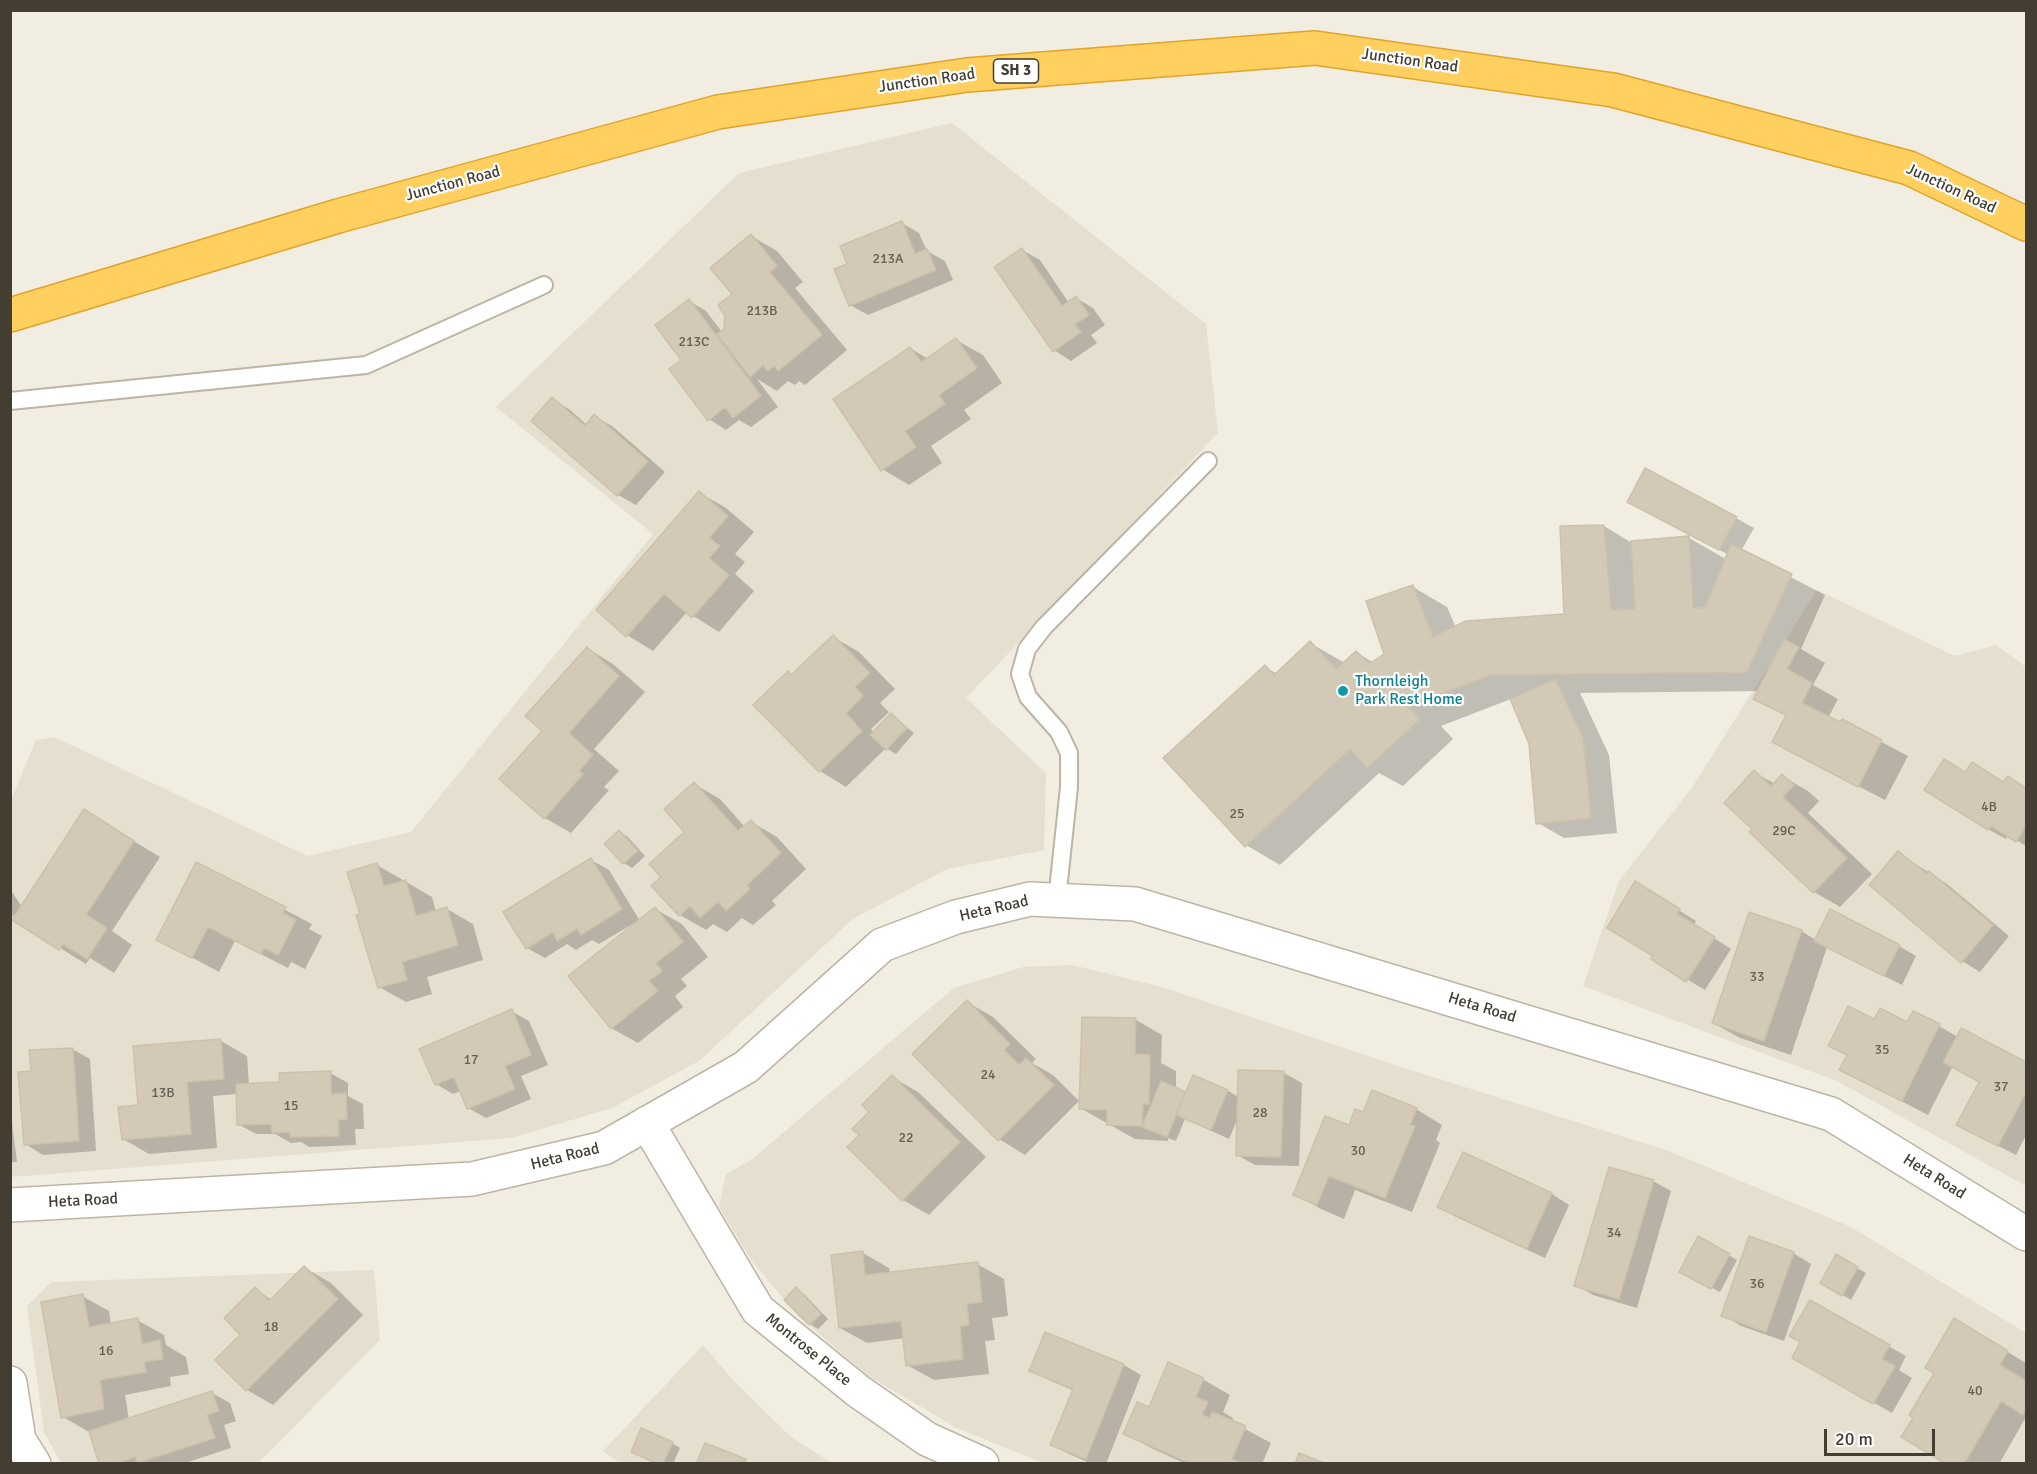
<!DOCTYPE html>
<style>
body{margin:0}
#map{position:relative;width:2037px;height:1474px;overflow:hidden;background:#f1ede1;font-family:Signika,sans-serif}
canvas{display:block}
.frame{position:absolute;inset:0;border:12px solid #433d32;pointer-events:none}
.scale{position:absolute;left:1824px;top:1429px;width:111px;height:27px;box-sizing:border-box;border:3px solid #433d32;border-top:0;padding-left:8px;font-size:18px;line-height:21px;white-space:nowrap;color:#433d32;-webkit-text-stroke:4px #fff;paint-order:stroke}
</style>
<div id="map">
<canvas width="2037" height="1474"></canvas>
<div class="frame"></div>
<div class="scale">20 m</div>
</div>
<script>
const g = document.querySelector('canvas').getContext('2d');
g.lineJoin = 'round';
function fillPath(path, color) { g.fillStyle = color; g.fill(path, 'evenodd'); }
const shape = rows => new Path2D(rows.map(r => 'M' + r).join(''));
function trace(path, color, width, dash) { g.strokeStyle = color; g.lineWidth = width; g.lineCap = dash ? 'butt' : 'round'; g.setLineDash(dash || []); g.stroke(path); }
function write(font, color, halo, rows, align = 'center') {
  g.font = font + ' Signika,sans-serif'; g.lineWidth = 4.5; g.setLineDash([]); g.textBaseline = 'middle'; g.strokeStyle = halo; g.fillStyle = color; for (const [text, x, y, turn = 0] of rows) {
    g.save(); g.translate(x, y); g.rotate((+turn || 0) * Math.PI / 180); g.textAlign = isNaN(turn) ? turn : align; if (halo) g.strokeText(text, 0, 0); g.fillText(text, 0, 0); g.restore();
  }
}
const residential = shape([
 [952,123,1206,324,1218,433,966,698,1046,773,1044,850,947,869,853,919,699,1061,612,1108,511,1138,11,1177,11,800,36,740,54,737,308,856,411,832,653,534,496,407,739,173],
 [1817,590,1955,656,1996,645,2026,667,2026,1186,1837,1081,1583,986,1619,881,1691,789],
 [1072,965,1162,987,1404,1068,1666,1150,1849,1226,2026,1333,2026,1463,1043,1463,955,1427,867,1375,798,1316,751,1260,719,1207,726,1174,751,1160,954,988,1023,967],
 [374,1270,380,1340,258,1463,61,1463,44,1432,27,1306,51,1282],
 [703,1345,734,1381,790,1436,832,1463,620,1463,603,1451]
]);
const shadow = shape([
 [902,223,919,233,927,251,945,261,953,280,868,315,850,305,849,265],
 [751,236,777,251,803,282,795,288,847,350,805,385,799,381,795,385,788,381,777,391,757,379,778,407,751,427,739,420,726,430,709,419,683,361,689,301,706,311,722,332,725,330],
 [1022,250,1040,260,1069,303,1076,298,1093,308,1105,325,1091,335,1097,343,1071,361,1054,350],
 [956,340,983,355,1002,383,964,410,971,419,931,446,942,463,909,485,882,469,910,348,928,359],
 [552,399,569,409,587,425,594,416,612,426,665,472,636,505,618,495,533,421],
 [700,493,726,508,754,532,735,554,745,562,735,574,754,591,719,632,687,612,653,651,627,635],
 [1646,511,1736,518,1754,528,1741,551,1825,595,1801,649,1825,663,1813,685,1838,699,1828,718,1841,724,1842,721,1908,756,1885,800,1800,756,1787,716,1755,698,1759,691,1580,693,1609,755,1617,833,1564,838,1538,823,1531,744,1511,699,1441,726,1453,739,1403,786,1379,773,1280,865,1246,845,1265,667,1277,674,1310,643,1345,663,1356,652,1374,663,1386,654,1413,587,1447,607,1456,628,1566,616,1604,526,1632,543,1689,538,1724,558,1724,566,1729,555],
 [833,637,859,652,895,689,880,703,889,712,871,729,874,733,891,715,914,733,896,754,886,748,846,787,820,771,756,705,788,673,792,676],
 [587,648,613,664,645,692,594,749,619,771,604,787,609,790,571,833,545,818,544,731],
 [1754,772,1775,784,1782,776,1808,791,1819,801,1808,813,1872,874,1840,907,1814,892,1754,829],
 [2008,778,2026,789,2026,846,2008,835,2006,839,1988,829],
 [694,784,720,799,745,827,751,822,777,837,806,869,772,901,776,905,753,925,742,918,727,932,713,924,706,930,680,915,663,877,686,832],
 [84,811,160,857,112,931,132,945,114,973,90,958,86,964,60,948,17,914,10,917,10,889,22,907],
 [620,832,628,837,645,856,632,868,624,863],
 [1898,853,1947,884,2009,936,1980,972,1962,961,1871,885],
 [591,860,609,870,640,921,655,909,682,924,708,957,681,979,687,986,675,996,683,1007,638,1043,611,1028,637,923,636,922,599,944,592,940,576,950,567,944,545,958,527,948],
 [197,864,312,924,309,929,322,936,305,969,291,962,288,968,235,941,219,972,158,939],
 [377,865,432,897,436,912,447,909,473,924,483,960,427,977,432,994,406,1002,379,987,361,915],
 [1653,894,1696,921,1694,925,1731,949,1705,990,1653,959,1655,956],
 [1801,931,1816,940,1899,946,1916,956,1902,985,1827,947,1791,1055,1740,1038,1713,1023],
 [967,1002,993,1017,1036,1059,1032,1063,1053,1075,1079,1101,1025,1155,999,1139],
 [511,1011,529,1021,548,1065,521,1076,531,1099,486,1118,468,1108,461,1091,453,1094,436,1084],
 [1136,1020,1162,1035,1161,1063,1176,1071,1176,1089,1187,1094,1228,1091,1239,1097,1284,1073,1302,1083,1299,1166,1255,1165,1237,1155,1238,1118,1229,1139,1185,1119,1176,1141,1168,1138,1168,1141,1135,1139,1080,1108],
 [1875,1021,1939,1026,1958,1037,1962,1030,2026,1064,2026,1135,2016,1155,1975,1134,1981,1081,1953,1066,1928,1115,1841,1070],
 [221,1041,247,1056,249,1085,281,1084,330,1073,348,1083,348,1096,363,1104,364,1129,355,1129,356,1145,309,1147,301,1142,291,1143,275,1134,256,1134,238,1124,237,1094,213,1096,217,1148,149,1154,123,1139,140,1106],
 [72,1049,90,1059,96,1151,43,1155,25,1144,32,1072],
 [892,1077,918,1092,986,1157,929,1215,903,1200,861,1135],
 [10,1106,17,1162,10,1162],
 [1416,1109,1442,1125,1436,1140,1440,1143,1412,1212,1355,1190,1344,1219,1321,1209,1295,1194,1350,1127,1364,1114],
 [1463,1154,1552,1194,1569,1205,1545,1258,1456,1217,1439,1207],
 [1653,1181,1671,1191,1637,1308,1593,1295,1576,1285],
 [1699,1238,1737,1260,1720,1292,1681,1272],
 [863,1253,889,1268,890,1274,977,1264,1004,1279,1008,1316,992,1318,995,1340,985,1341,989,1374,934,1380,907,1365,905,1338,867,1343,840,1328],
 [1793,1253,1811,1264,1784,1341,1741,1326,1723,1315],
 [1836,1256,1866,1273,1851,1300,1822,1283],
 [305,1268,331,1283,363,1315,273,1405,247,1390,242,1335,255,1289,272,1300],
 [796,1289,804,1294,828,1319,818,1329,810,1324],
 [82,1296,109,1311,111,1325,137,1320,164,1335,166,1345,186,1357,189,1374,170,1377,171,1386,125,1395,129,1420,212,1393,230,1403,236,1421,224,1425,231,1448,182,1464,100,1464,89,1432,63,1417],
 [1811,1302,1906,1356,1899,1370,1912,1378,1892,1413,1794,1358,1802,1342],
 [1955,1320,2026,1363,2026,1417,1999,1464,1949,1464,1915,1418,1936,1373],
 [1046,1334,1124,1365,1141,1375,1106,1464,1092,1464,1069,1454,1052,1444,1074,1391,1049,1380,1031,1370],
 [1169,1364,1204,1380,1230,1395,1223,1412,1233,1418,1232,1422,1271,1443,1262,1464,1186,1464,1151,1448,1125,1433,1149,1409],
 [672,1443,680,1448,673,1464,659,1464]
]);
const building = shape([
 [902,221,915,254,927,249,936,270,849,306,834,269,847,264,840,246,902,221],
 [751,234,777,266,770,272,822,335,778,371,774,366,768,371,763,365,750,377,717,334,724,329,725,316,718,305,732,294,710,268,751,234],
 [1022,248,1062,306,1076,296,1089,315,1075,324,1081,332,1053,352,994,267,1022,248],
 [689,299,761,396,733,418,725,407,708,421,669,369,681,360,655,325,689,299],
 [956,338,977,368,939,395,945,404,905,431,916,447,881,471,833,399,910,347,921,362,956,338],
 [552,397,585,426,594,414,648,461,617,496,531,421,552,397],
 [1645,468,1737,517,1719,550,1627,502,1645,468],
 [699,491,728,516,709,538,720,546,709,558,729,575,692,618,664,594,626,637,596,610,699,491],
 [1604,525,1611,610,1635,609,1631,541,1689,536,1693,608,1705,608,1731,544,1792,574,1747,672,1491,675,1408,706,1420,719,1367,768,1350,749,1245,847,1163,758,1265,665,1274,675,1310,641,1336,669,1356,651,1369,664,1384,654,1366,601,1413,585,1433,637,1466,621,1564,614,1560,526,1604,525],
 [833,635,870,673,855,687,863,696,846,713,862,731,819,772,753,705,788,671,791,675,833,635],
 [1784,639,1799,647,1787,669,1812,683,1802,703,1840,722,1842,719,1882,740,1858,787,1772,742,1786,715,1753,699,1784,639],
 [587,647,619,676,569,733,593,755,579,771,583,774,544,819,499,779,542,731,525,716,587,647],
 [1555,679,1583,738,1591,818,1536,824,1529,744,1510,699,1555,679],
 [891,713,907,728,886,750,870,735,891,713],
 [1944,759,1965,772,1972,762,2003,782,2008,776,2026,788,2026,825,2016,842,1991,826,1988,830,1924,790,1944,759],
 [1754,770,1771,786,1782,774,1794,785,1783,797,1847,858,1813,893,1749,832,1752,829,1724,803,1754,770],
 [694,782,738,831,751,820,781,853,747,885,750,889,726,911,718,902,700,918,690,906,679,916,651,886,661,877,649,864,684,832,664,809,694,782],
 [84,809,134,841,86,915,107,928,87,959,63,944,59,950,12,920,84,809],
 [619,830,638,851,623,864,604,844,619,830],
 [1898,851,1927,874,1929,871,1993,925,1961,963,1869,885,1898,851],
 [591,858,622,909,581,935,577,929,557,941,553,932,526,949,503,912,591,858],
 [196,862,286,907,283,913,296,920,278,955,264,948,261,954,208,927,192,958,156,940,196,862],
 [377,863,384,886,406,880,416,916,447,907,458,945,402,962,407,980,378,988,356,915,360,914,347,872,377,863],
 [1635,881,1680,909,1677,914,1715,937,1686,982,1651,959,1653,956,1607,928,1635,881],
 [655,907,683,942,656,963,662,971,649,981,658,991,611,1029,568,976,655,907],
 [1830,909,1900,945,1884,976,1814,941,1830,909],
 [1749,912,1802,930,1764,1041,1712,1023,1749,912],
 [967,1000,1010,1044,1004,1050,1019,1065,1026,1058,1054,1085,998,1141,912,1054,967,1000],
 [1848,1006,1874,1019,1880,1008,1907,1022,1913,1011,1940,1024,1902,1101,1839,1070,1847,1055,1828,1046,1848,1006],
 [512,1009,531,1055,505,1066,515,1089,467,1109,454,1077,435,1085,419,1049,512,1009],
 [1082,1017,1136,1018,1135,1054,1150,1055,1149,1104,1143,1104,1142,1126,1107,1125,1107,1110,1079,1109,1082,1017],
 [1961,1028,2026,1062,2026,1092,1998,1146,1956,1125,1979,1082,1943,1062,1961,1028],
 [221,1039,224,1079,187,1082,191,1134,122,1140,118,1107,138,1105,133,1046,221,1039],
 [73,1048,79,1141,24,1145,18,1072,31,1071,29,1050,73,1048],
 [1238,1070,1284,1071,1281,1157,1236,1156,1238,1070],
 [331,1071,331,1094,346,1093,347,1119,338,1120,339,1136,290,1137,290,1132,272,1133,271,1124,237,1125,236,1084,280,1082,279,1073,331,1071],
 [892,1075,960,1142,902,1201,847,1147,859,1135,852,1129,869,1112,862,1105,892,1075],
 [1193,1075,1228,1090,1211,1130,1176,1115,1193,1075],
 [1161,1081,1186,1092,1167,1137,1142,1127,1161,1081],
 [1372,1090,1417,1108,1410,1125,1415,1126,1385,1198,1329,1176,1317,1205,1293,1195,1325,1116,1349,1125,1355,1109,1363,1112,1372,1090],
 [1463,1152,1552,1193,1527,1249,1437,1207,1463,1152],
 [1609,1167,1654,1180,1619,1299,1574,1286,1609,1167],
 [1698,1236,1730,1254,1711,1289,1679,1272,1698,1236],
 [1749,1236,1794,1252,1766,1332,1721,1316,1749,1236],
 [863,1251,865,1275,978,1262,982,1302,967,1304,969,1325,960,1326,963,1359,906,1366,901,1321,839,1328,831,1255,863,1251],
 [1836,1254,1858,1267,1842,1296,1820,1283,1836,1254],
 [304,1266,338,1299,246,1391,215,1360,240,1335,224,1318,255,1287,269,1301,304,1266],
 [796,1287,821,1314,809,1325,784,1300,796,1287],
 [83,1294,89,1327,138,1318,142,1344,160,1340,163,1359,144,1362,146,1372,100,1380,104,1409,61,1418,41,1302,83,1294],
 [1810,1300,1890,1345,1882,1359,1895,1366,1873,1404,1792,1358,1800,1342,1789,1336,1810,1300],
 [1954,1318,2008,1351,2000,1365,2026,1381,2026,1408,2023,1415,2001,1401,1964,1464,1946,1464,1901,1437,1913,1418,1909,1415,1934,1373,1925,1368,1954,1318],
 [1045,1332,1124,1364,1086,1459,1050,1445,1073,1389,1029,1371,1045,1332],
 [1168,1362,1204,1378,1196,1397,1208,1402,1202,1415,1210,1418,1212,1412,1246,1426,1232,1459,1243,1464,1192,1464,1123,1434,1137,1402,1149,1407,1168,1362],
 [212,1391,219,1411,207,1415,215,1438,137,1463,135,1457,115,1464,99,1464,89,1431,212,1391],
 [641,1428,673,1442,663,1464,658,1464,631,1452,641,1428],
 [705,1443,746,1459,746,1464,696,1464,705,1443],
 [1299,1453,1327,1464,1295,1464,1299,1453]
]);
const lane = shape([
 [10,401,366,365,544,285],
 [1057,900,1069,787,1069,753,1059,732,1028,697,1020,674,1027,649,1044,627,1208,461]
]);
const street = shape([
 [647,1123,758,1310,858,1391,927,1439,982,1464],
 [10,1205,472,1179,604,1148,746,1067,882,945,956,917,1030,899,1135,904,1831,1114,2026,1234],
 [10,1383,19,1440,34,1464]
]);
const highway = shape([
 [10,315,338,216,718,112,967,75,1315,48,1613,90,1909,168,2026,224]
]);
const markers = [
 [1343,691,6,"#0f9aa8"]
];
const numberNames = [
 ["213A",888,259],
 ["213B",762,311],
 ["213C",694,342],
 ["4B",1989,807],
 ["25",1237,814],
 ["29C",1784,831],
 ["33",1757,977],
 ["35",1882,1050],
 ["17",471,1060],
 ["24",988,1075],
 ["37",2001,1087],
 ["13B",163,1093],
 ["15",291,1106],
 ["28",1260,1113],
 ["22",906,1138],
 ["30",1358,1151],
 ["34",1614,1233],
 ["36",1757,1284],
 ["18",271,1327],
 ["16",106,1351],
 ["40",1975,1391]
];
const shields = [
 [1016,71,45]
];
const shieldNames = [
 ["SH 3",1016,71]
];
const streetNames = [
 ["Junction Road",1410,61,8],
 ["Junction Road",927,81,-8],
 ["Junction Road",453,184,-15],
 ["Junction Road",1951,189,25],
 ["Heta Road",994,909,-13],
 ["Heta Road",1482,1008,17],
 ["Heta Road",565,1157,-14],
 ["Heta Road",1934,1177,32],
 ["Heta Road",83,1201,-3],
 ["Montrose Place",808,1350,39]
];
const cultureNames = [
 ["Thornleigh",1355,682],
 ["Park Rest Home",1355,700]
];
fillPath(residential, '#e5dfcf');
fillPath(shadow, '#0003');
fillPath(building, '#d3c9b7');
trace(building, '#cec1aa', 1.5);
trace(lane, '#bdb5a4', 20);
trace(street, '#bdb5a4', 36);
trace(highway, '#e0a42c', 36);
trace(lane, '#fff', 16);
trace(street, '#fff', 33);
trace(highway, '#ffcf5f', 33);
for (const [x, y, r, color] of markers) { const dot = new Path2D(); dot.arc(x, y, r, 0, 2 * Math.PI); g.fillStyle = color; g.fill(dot); trace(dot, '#fff', 2); }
write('14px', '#676053', null, numberNames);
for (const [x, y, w] of shields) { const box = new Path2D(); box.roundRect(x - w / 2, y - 12, w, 24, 4.5); g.fillStyle = '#fff'; g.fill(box); trace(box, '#433d32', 1.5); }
write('bold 15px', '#433d32', null, shieldNames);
write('16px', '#433d32', '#fff', streetNames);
write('16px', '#0d838f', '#fff', cultureNames, 'left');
</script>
